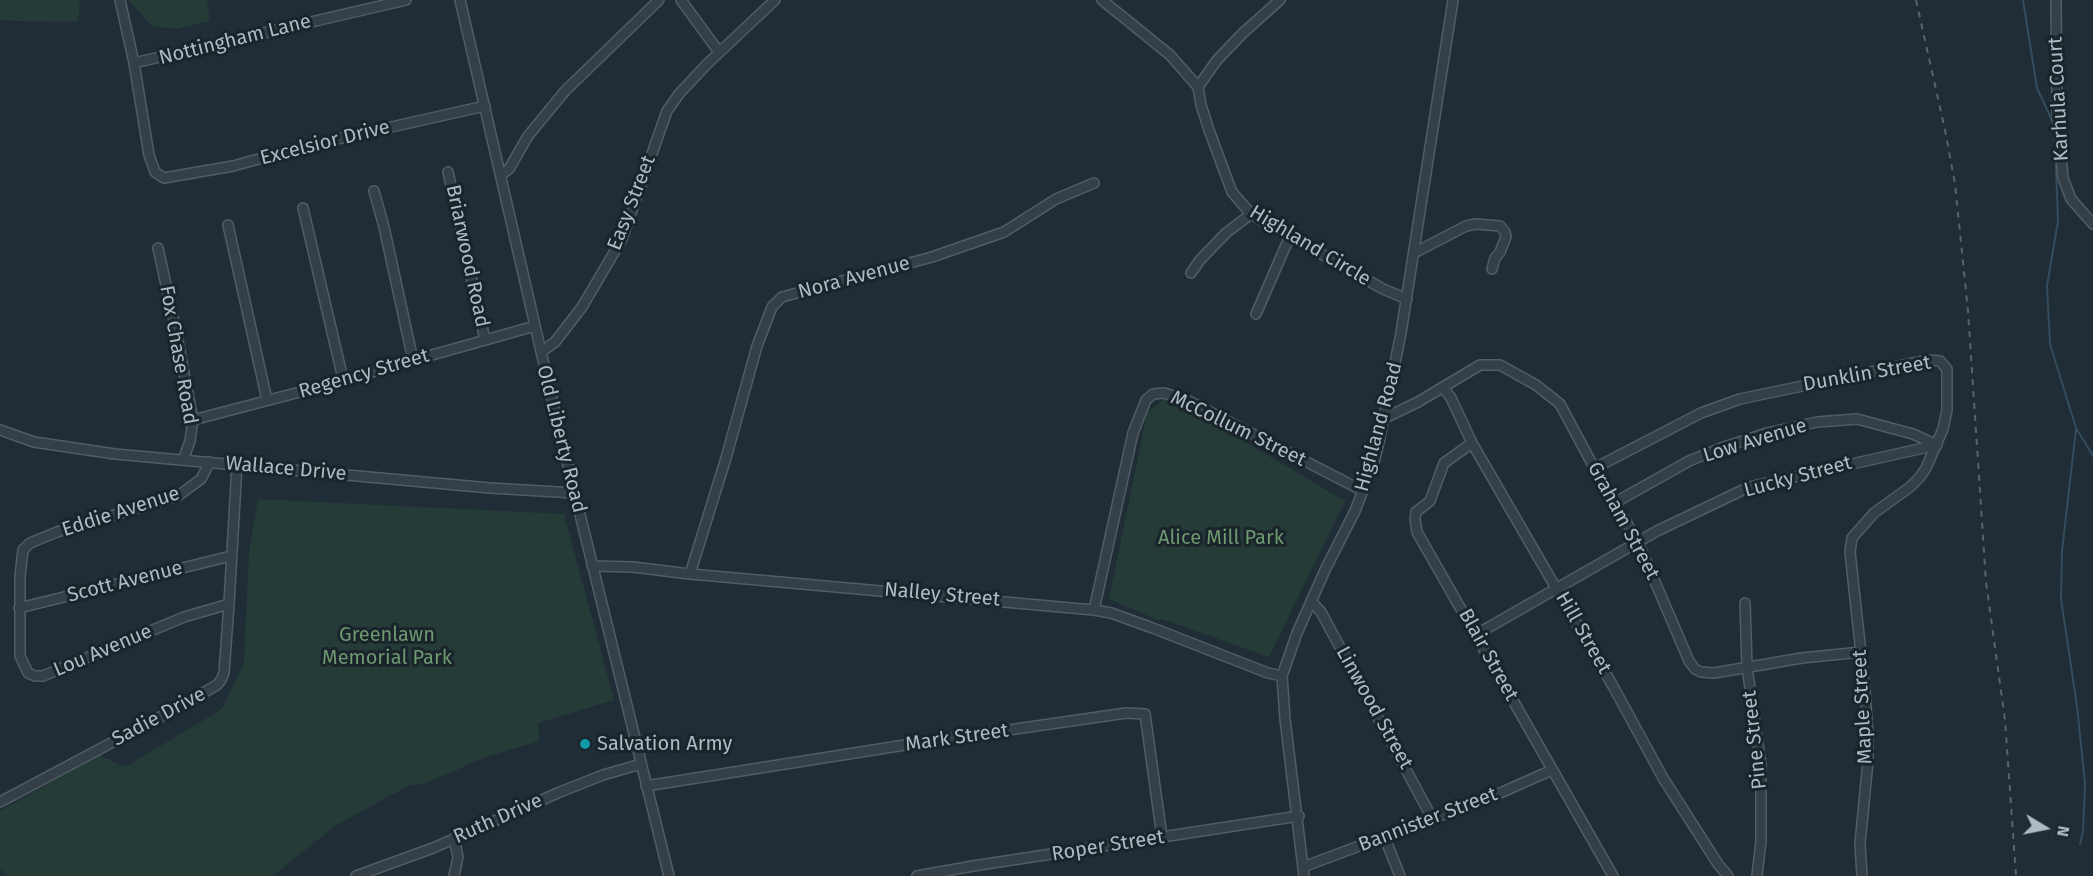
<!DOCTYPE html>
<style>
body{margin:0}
#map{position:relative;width:2093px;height:876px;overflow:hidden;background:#202d36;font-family:"Fira Sans",sans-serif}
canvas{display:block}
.north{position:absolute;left:2015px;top:798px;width:60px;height:60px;-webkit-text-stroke:4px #19242b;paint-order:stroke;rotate:100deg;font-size:16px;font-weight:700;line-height:24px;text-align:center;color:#aebac4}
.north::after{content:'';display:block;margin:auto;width:21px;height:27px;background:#aebac4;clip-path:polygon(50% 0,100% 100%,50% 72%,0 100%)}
</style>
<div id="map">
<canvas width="2093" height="876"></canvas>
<div class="north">N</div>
</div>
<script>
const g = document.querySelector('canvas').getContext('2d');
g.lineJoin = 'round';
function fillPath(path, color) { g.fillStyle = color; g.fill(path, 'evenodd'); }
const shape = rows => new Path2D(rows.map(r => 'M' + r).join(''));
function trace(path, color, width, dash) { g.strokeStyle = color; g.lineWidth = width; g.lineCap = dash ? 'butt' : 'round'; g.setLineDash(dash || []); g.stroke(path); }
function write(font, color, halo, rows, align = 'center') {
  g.font = font + ' "Fira Sans",sans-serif'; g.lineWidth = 6; g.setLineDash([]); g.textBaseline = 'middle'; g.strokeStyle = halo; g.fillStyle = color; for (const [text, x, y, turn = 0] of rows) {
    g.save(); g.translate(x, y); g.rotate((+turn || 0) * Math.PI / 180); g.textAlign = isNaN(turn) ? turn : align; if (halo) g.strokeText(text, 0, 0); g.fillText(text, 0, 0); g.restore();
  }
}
const green = shape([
 [0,0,80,0,78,22,14,21,0,19],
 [128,0,207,0,210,21,176,29,152,26],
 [1164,399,1193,411,1345,501,1269,657,1162,619,1158,620,1109,599,1147,413],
 [258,499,564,514,614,700,538,723,539,741,486,757,426,783,408,786,335,826,273,876,6,876,0,869,0,811,99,755,125,767,222,709,244,663,249,552]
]);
const stream = shape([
 [2023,0,2037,88,2051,118,2055,133],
 [2055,139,2058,221,2047,286,2050,344,2076,428,2093,456],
 [2076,429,2062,551,2061,599,2077,706,2085,784,2083,831,2080,844]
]);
const minor = shape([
 [120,0,134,63,149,155,155,172,164,178,233,166,302,147,485,106],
 [460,0,557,421,669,876],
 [681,0,719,52],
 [1102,0,1170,55,1198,87],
 [1280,0,1243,33,1217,60,1198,87,1201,105,1209,130,1232,192,1251,214,1383,289,1407,299],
 [2056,0,2057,110,2063,178,2071,199,2093,224],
 [134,63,406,0],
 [448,172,485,340],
 [501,175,509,169,528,136,565,91,659,0],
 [374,191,384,227,413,360],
 [303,208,343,379],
 [228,225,267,400],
 [158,248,176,331,193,420,190,441,183,460],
 [1414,253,1466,226,1476,224,1500,226,1505,232,1506,237,1500,252,1495,258,1492,269],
 [1191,273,1200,260,1226,233,1251,214],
 [1256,314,1290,236],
 [541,352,555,342,582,307,622,239,667,111,679,94,706,65,775,0],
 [1443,387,1451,398,1472,443,1614,688,1663,778,1718,864,1728,876],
 [1385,418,1418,402,1480,365,1500,365,1536,385,1560,404,1598,475,1638,542,1689,661,1695,669,1701,672,1714,673,1802,658,1861,652],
 [193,420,315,388,535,326],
 [0,430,34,442,115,454,490,488,575,493],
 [1472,443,1444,463,1430,501,1416,512,1415,519,1417,532,1613,876],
 [210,462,201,479,178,496,57,532,30,543,23,550,20,576,20,656,28,673,35,676,43,676,184,617,229,604],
 [1595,468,1701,413,1740,399,1927,360,1940,361,1947,369,1947,410,1943,429,1926,468,1920,477,1910,487,1874,513,1852,538,1850,552,1865,690,1868,738,1868,761,1860,844,1862,876],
 [1616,502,1689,461,1721,448,1767,433,1817,422,1857,419,1913,434,1937,445],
 [592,566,633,567,690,574,1094,610,1111,613,1150,627,1268,673,1282,676],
 [690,574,726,458,757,346,772,307,782,297,932,257,1004,232,1056,199,1094,183],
 [1311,601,1321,612,1432,818],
 [1745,603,1747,667,1761,765,1761,841,1757,876],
 [19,608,231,556],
 [1094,610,1133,433,1146,400,1153,394,1164,393,1187,400,1363,491],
 [1477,634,1657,531,1749,487,1937,445],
 [646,786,905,745,1126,713,1145,714,1162,837],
 [0,802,175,709,217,685,221,680,224,673,229,604,237,465],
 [1384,836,1400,876],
 [454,838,458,857,454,876],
 [1303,867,1498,794,1552,770],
 [356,876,433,848,560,792,603,775,641,764],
 [917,876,973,866,1299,816],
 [1304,876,1285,719,1282,676,1297,633,1326,568,1355,511,1374,462,1379,442,1401,333,1453,0]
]);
const rail = shape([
 [1916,0,1945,130,1955,184,1968,311,1986,582,2005,720,2016,876]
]);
const markers = [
 [585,744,6,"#0f9aa8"]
];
const streetNames = [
 ["Nottingham Lane",235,40,-14],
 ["Karhula Court",2059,99,-93],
 ["Excelsior Drive",325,143,-14],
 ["Easy Street",632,203,-69],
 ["Highland Circle",1310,246,31],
 ["Briarwood Road",467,256,78],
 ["Nora Avenue",854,278,-15],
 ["Fox Chase Road",178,355,80],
 ["Regency Street",364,374,-16],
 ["Dunklin Street",1867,374,-10],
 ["Highland Road",1379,427,-75],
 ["McCollum Street",1238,429,26],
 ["Old Liberty Road",561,439,76],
 ["Low Avenue",1755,441,-17],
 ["Wallace Drive",286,469,5],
 ["Lucky Street",1798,477,-15],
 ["Eddie Avenue",121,512,-18],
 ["Graham Street",1623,521,62],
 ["Scott Avenue",125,582,-14],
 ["Nalley Street",942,595,5],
 ["Hill Street",1583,633,60],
 ["Lou Avenue",103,651,-23],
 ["Blair Street",1488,655,61],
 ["Maple Street",1863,707,-93],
 ["Linwood Street",1374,708,61],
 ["Sadie Drive",159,717,-28],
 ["Mark Street",957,738,-8],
 ["Pine Street",1755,740,-96],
 ["Ruth Drive",498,819,-24],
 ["Bannister Street",1428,820,-21],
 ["Roper Street",1108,846,-9]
];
const parkNames = [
 ["Alice Mill Park",1221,538],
 ["Greenlawn",387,635],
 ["Memorial Park",387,658]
];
const poiNames = [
 ["Salvation Army",597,744]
];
fillPath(green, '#253b38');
trace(stream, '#344c5d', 2);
trace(minor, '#515d65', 12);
trace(minor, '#343f47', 9);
trace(rail, '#56646e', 2, [6, 6]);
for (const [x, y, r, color] of markers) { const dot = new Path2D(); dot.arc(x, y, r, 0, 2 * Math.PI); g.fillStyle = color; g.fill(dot); trace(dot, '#19242b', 2); }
write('20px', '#aebac4', '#19242b', streetNames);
write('20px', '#6e9870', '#19242b', parkNames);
write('20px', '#aebac4', '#19242b', poiNames, 'left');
</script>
